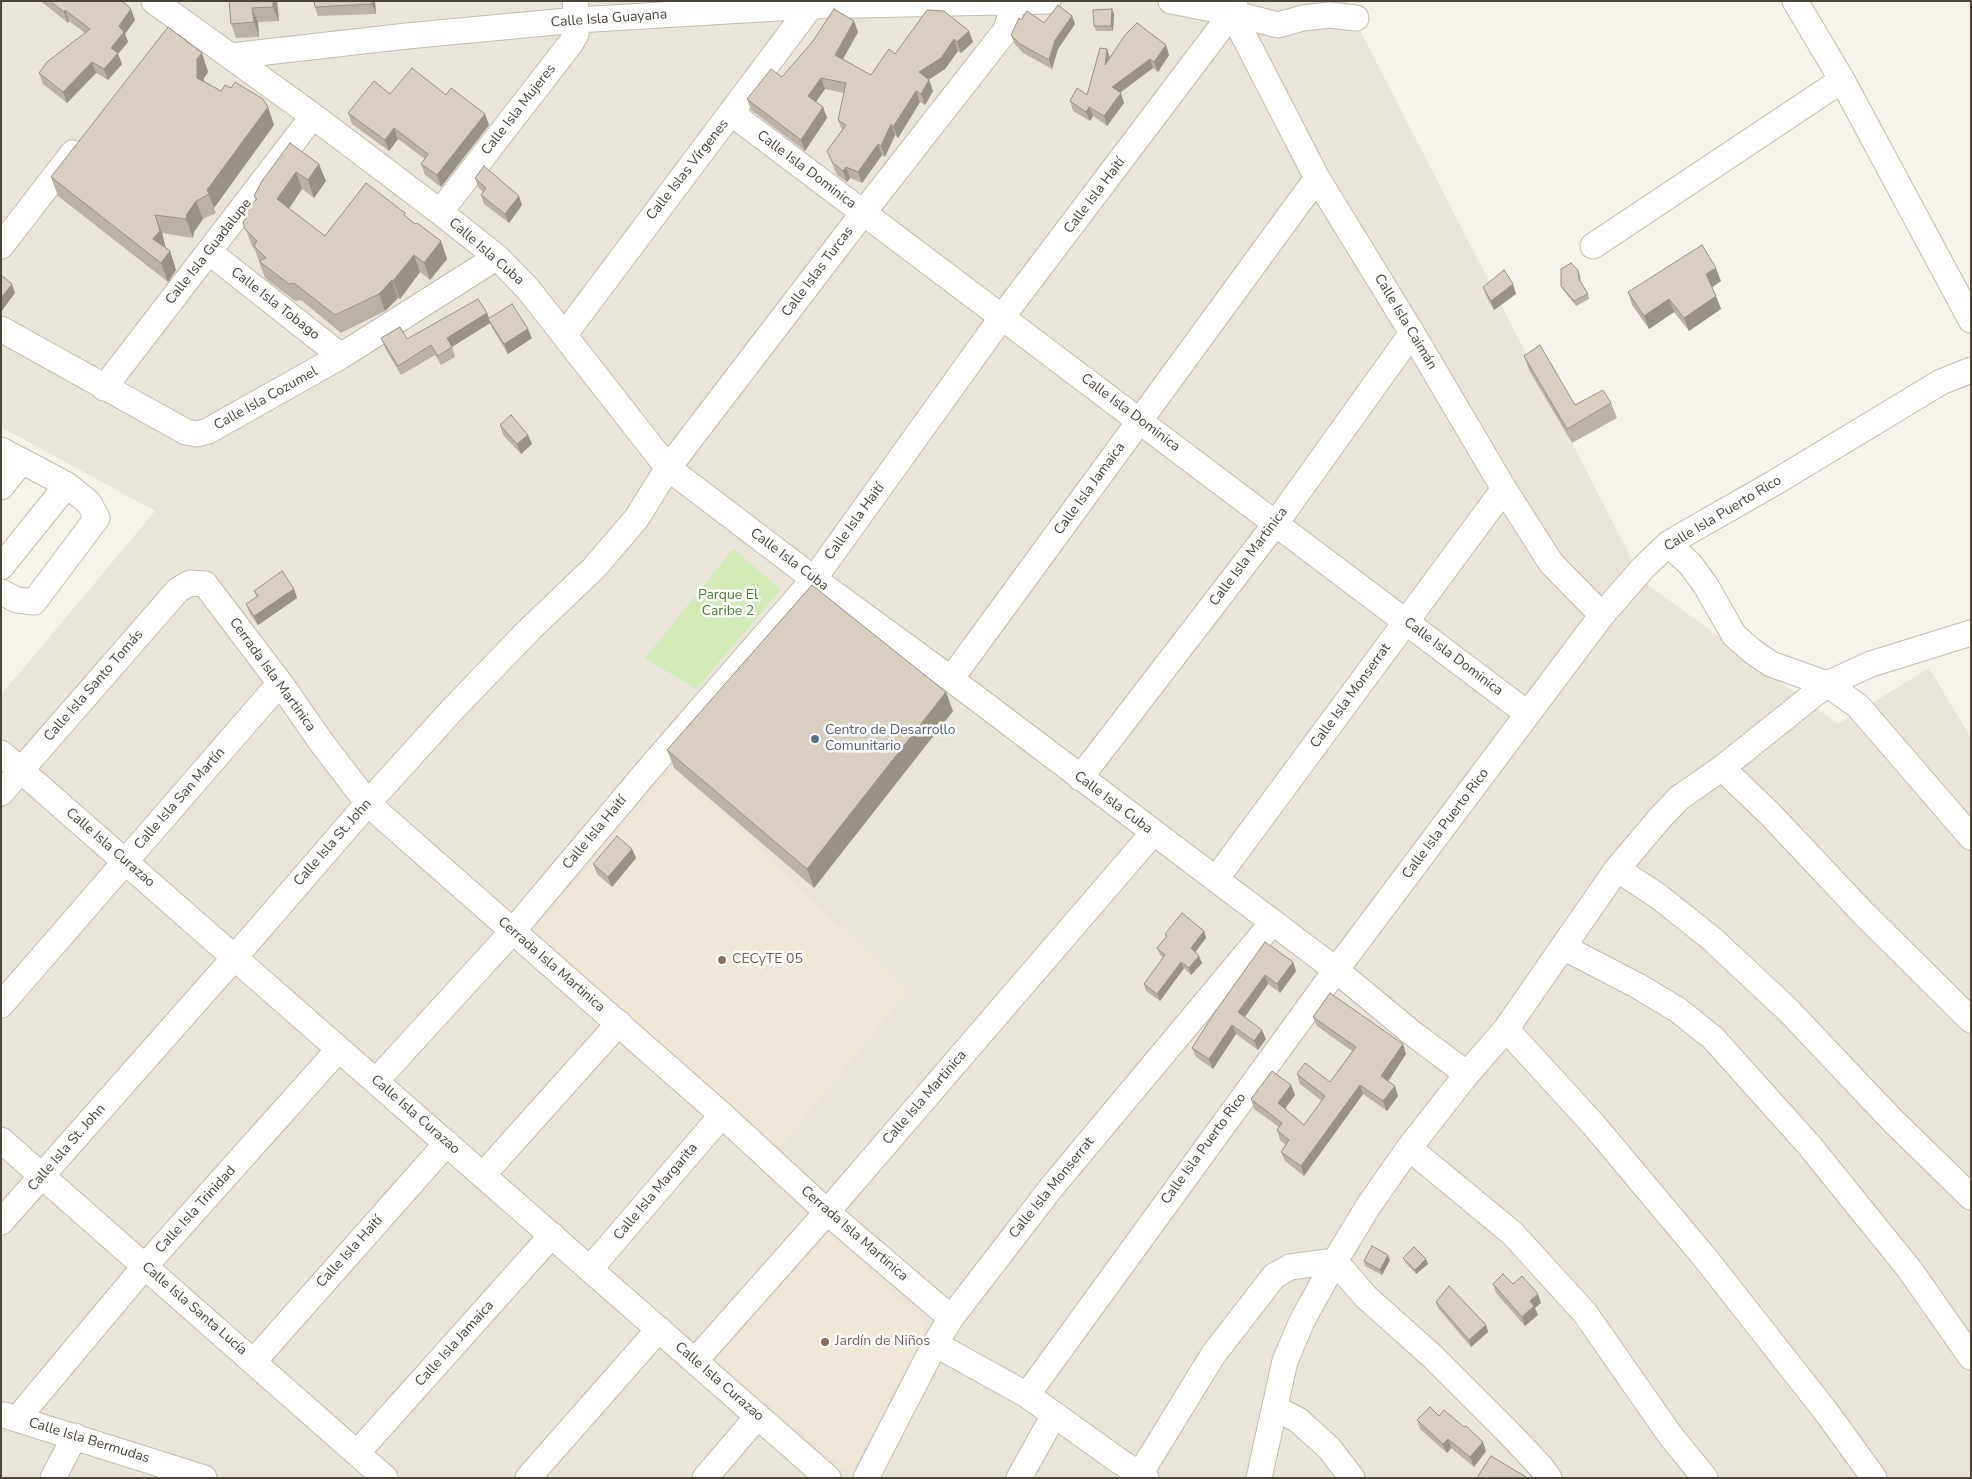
<!DOCTYPE html>
<meta charset="utf-8">
<style>
body{margin:0}
#map{position:relative;width:1972px;height:1479px;overflow:hidden;background:#f6f3ec;font-family:"Nunito Sans",sans-serif}
canvas{display:block}
.frame{position:absolute;inset:0;border:2px solid #4b4439;pointer-events:none}
</style>
<div id="map">
<canvas width="1972" height="1479"></canvas>
<div class="frame"></div>
</div>
<script>
const g = document.querySelector('canvas').getContext('2d');
g.lineJoin = 'round';
function fillPath(path, color) { g.fillStyle = color; g.fill(path, 'evenodd'); }
const shape = rows => new Path2D(rows.map(r => 'M' + r).join(''));
function trace(path, color, width, dash) { g.strokeStyle = color; g.lineWidth = width; g.lineCap = dash ? 'butt' : 'round'; g.setLineDash(dash || []); g.stroke(path); }
function write(font, color, halo, rows, align = 'center') {
  g.font = font + ' "Nunito Sans",sans-serif'; g.lineWidth = 5; g.setLineDash([]); g.textBaseline = 'middle'; g.strokeStyle = halo; g.fillStyle = color; for (const [text, x, y, turn = 0] of rows) {
    g.save(); g.translate(x, y); g.rotate((+turn || 0) * Math.PI / 180); g.textAlign = isNaN(turn) ? turn : align; if (halo) g.strokeText(text, 0, 0); g.fillText(text, 0, 0); g.restore();
  }
}
const residential = shape([
 [1,1,1345,1,1643,581,1838,724,1929,668,1971,738,1971,1478,1,1478,1,695,155,511,1,427]
]);
const education = shape([
 [674,768,908,991,780,1148,534,930],
 [829,1233,928,1324,851,1474,715,1360]
]);
const green = shape([
 [733,549,781,589,696,689,645,658]
]);
const minor = shape([
 [154,1,313,116,440,212,497,257,528,289,668,468,814,579,951,679,1336,970,1412,1033,1467,1074],
 [1171,1,1232,13,1278,25,1303,18,1330,15,1356,18],
 [1795,1,1842,80,1971,320],
 [1232,13,1317,178,1412,333,1504,489,1551,563,1602,615],
 [231,56,407,36,577,20,811,6,1048,1],
 [731,113,1528,714],
 [440,212,571,43,576,34,577,20,575,1],
 [1,246,73,153],
 [1593,246,1842,80],
 [209,252,341,356],
 [1,329,186,432,197,434,208,431,341,356,497,257],
 [565,334,811,6],
 [104,388,313,116],
 [1,450,67,485,89,503,97,518,34,602,17,600,1,592],
 [1,487,22,461],
 [1668,544,1690,564,1706,586,1734,635,1752,651,1771,664,1827,684,1858,706,1971,837],
 [1,567,67,485],
 [951,679,1317,178],
 [1,753,828,1478],
 [1722,768,1770,814,1864,914,1971,1020],
 [1080,778,1276,523,1412,333],
 [1,793,178,590,190,583,205,584,280,683,324,746,368,803,383,817,722,1115,827,1212,951,1318],
 [1617,869,1658,896,1712,939,1788,1010,1893,1121,1971,1197],
 [1216,879,1504,489],
 [1563,947,1638,986,1678,1010,1713,1038,1809,1145,1910,1270,1971,1357],
 [1,1005,280,683],
 [1506,1029,1593,1124,1706,1259,1827,1413,1874,1478],
 [376,1081,512,932,649,769,814,579,1002,317,1232,13,1235,1],
 [1,1140,385,1478],
 [1409,1148,1512,1233,1585,1313,1670,1435,1705,1478],
 [483,1175,619,1023],
 [1,1222,235,957,368,803,452,710,529,630,594,568,636,519,668,468,863,213,1006,30,1010,17,1011,1],
 [1335,1261,1366,1297,1432,1356,1512,1436,1541,1467,1549,1478],
 [590,1269,722,1115],
 [935,1344,1027,1395,1119,1461,1146,1478],
 [254,1361,447,1143],
 [695,1361,827,1212,1153,833],
 [1027,1395,1336,970,1602,615,1643,568,1668,544,1683,535,1774,483,1941,382,1971,370],
 [1275,1408,1298,1420,1329,1448,1352,1478],
 [4,1415,204,1478],
 [17,1419,145,1266,339,1049],
 [358,1452,552,1235],
 [1140,1474,1213,1355,1274,1276,1290,1267,1335,1261],
 [53,1478,75,1436],
 [528,1478,659,1329],
 [705,1478,758,1416],
 [866,1478,935,1344,951,1318,1051,1188,1273,922],
 [1019,1478,1054,1415],
 [1259,1478,1285,1361,1302,1321,1335,1261,1369,1205,1409,1148,1467,1074,1506,1029,1617,869,1660,818,1679,798,1722,768,1827,684,1871,664,1971,633]
]);
const wall = shape([
 [42,1,90,1,135,20,125,34,128,42,118,54,122,64,108,80,96,73,67,103,43,84,39,73,85,33,69,21,68,23,43,3],
 [229,1,277,1,279,21,258,22,259,37,236,38,231,24],
 [375,1,376,14,318,16,315,7],
 [944,11,973,42,961,53,958,51,945,69,929,80,933,91,925,105,920,102,898,138,895,135,885,157,882,155,862,183,850,178,847,182,837,175,827,151,842,130,838,120,844,93,825,89,816,102,823,107,827,118,805,151,751,110,747,99,782,77,854,21,858,32,843,59,871,75],
 [1114,14,1113,31,1096,31,1094,26],
 [1072,16,1075,24,1058,49,1052,69,1023,53,1014,43,1011,35,1021,20,1044,23],
 [202,53,208,72,204,78,204,81,221,91,231,88,268,107,274,125,214,208,216,213,203,219,194,232,193,238,162,233,166,249,170,251,176,270,168,282,58,196,51,177],
 [1169,55,1158,72,1153,68,1120,93,1124,103,1107,126,1093,116,1090,121,1073,111,1070,101,1087,95,1110,58],
 [390,94,446,95,485,114,489,125,441,187,425,175,421,164,425,159,398,139,389,151,352,124,348,113],
 [290,143,326,181,314,198,302,189,289,209,325,236,406,217,415,224,441,241,447,259,430,280,420,272,400,299,398,298,385,311,341,333,301,300,295,301,265,278,255,250,252,246,243,222,246,218,256,201,254,196],
 [475,178,522,205,509,223,484,204,481,195,483,192,478,187],
 [1578,270,1580,275,1581,282,1588,294,1589,299,1576,306,1563,290,1561,286],
 [1721,281,1712,287,1721,309,1689,331,1674,312,1649,329,1632,305,1628,292],
 [1483,287,1516,294,1494,310,1486,296],
 [487,313,489,318,532,338,508,354,492,328,490,323,452,347,455,357,441,365,435,355,401,375,385,348,381,338,407,339],
 [1524,356,1575,405,1611,403,1617,418,1572,443,1529,370],
 [500,425,528,435,532,444,521,454,503,435],
 [294,589,297,598,258,625,250,614,246,604,257,597,254,591],
 [953,711,814,888,674,768,667,750],
 [632,849,636,858,612,887,597,874,593,864],
 [1204,931,1206,938,1195,952,1202,963,1191,975,1184,968,1160,1001,1146,991,1144,984,1163,957,1160,955,1157,948,1166,938,1165,934],
 [1265,942,1293,962,1296,971,1280,993,1268,984,1245,1017,1266,1039,1258,1050,1236,1034,1213,1069,1196,1057,1192,1048],
 [1313,1017,1406,1054,1388,1081,1398,1096,1387,1111,1363,1094,1304,1176,1285,1161,1281,1152,1286,1145,1280,1140,1277,1130,1279,1127,1254,1109,1251,1099,1295,1095,1285,1108,1304,1125,1322,1101,1300,1084,1297,1074,1330,1082,1352,1051,1317,1026],
 [1403,1258,1428,1264,1416,1274,1405,1262],
 [1390,1260,1382,1275,1365,1266,1364,1261],
 [1493,1284,1513,1284,1541,1303,1535,1308,1538,1315,1525,1326,1496,1293],
 [1436,1302,1486,1325,1488,1332,1471,1347,1438,1308],
 [1439,1416,1486,1451,1474,1467,1451,1448,1447,1453,1420,1429,1417,1420]
]);
const shadedWall = shape([
 [273,1,277,1,279,21,273,7],
 [372,1,375,1,376,14,372,4],
 [252,8,258,22,259,37,254,22],
 [131,9,135,20,125,34,128,42,118,54,122,64,108,80,104,69,119,26],
 [1112,9,1114,14,1113,31,1111,26],
 [65,10,69,21,68,23,64,12],
 [1072,16,1075,24,1058,49,1052,69,1049,60,1055,40],
 [854,21,858,32,839,66,835,55],
 [969,31,973,42,961,53,957,42],
 [954,39,958,51,945,69,923,83,919,72],
 [1166,45,1169,55,1158,72,1154,62],
 [1107,49,1110,58,1105,65],
 [202,53,208,72,204,78,204,96,197,78,197,59],
 [1150,59,1153,68,1115,96,1112,87],
 [92,62,96,73,67,103,63,92],
 [821,78,825,89,812,107,808,96],
 [929,80,933,91,925,105,921,94],
 [916,91,920,102,898,138,893,127],
 [1121,93,1124,103,1107,126,1104,116],
 [268,107,274,125,214,208,207,190],
 [823,107,827,118,805,151,801,140],
 [1089,107,1093,116,1090,121,1086,112],
 [485,114,489,125,441,187,437,175],
 [891,124,895,135,885,157,881,146],
 [394,128,398,139,389,151,385,140],
 [878,144,882,155,862,183,858,172],
 [319,164,326,181,314,198,308,180],
 [846,167,850,178,847,182,843,171],
 [296,172,302,189,283,217,277,199],
 [519,196,522,205,509,223,505,214],
 [196,201,203,219,194,232,193,238,186,219,187,214],
 [155,215,162,233,166,249,153,239],
 [441,241,447,259,430,280,424,263],
 [170,251,176,270,168,282,161,263],
 [414,255,420,272,400,299,393,281],
 [1716,268,1721,281,1711,288,1706,274],
 [392,280,398,298,385,311,379,294],
 [12,284,15,293,1,312,1,298],
 [1513,284,1516,294,1494,310,1491,301],
 [1716,296,1721,309,1689,331,1684,318],
 [1669,299,1674,312,1649,329,1644,316],
 [487,313,491,323,488,319,490,323,450,348,447,338],
 [528,329,532,338,508,354,504,344],
 [528,435,532,444,521,454,517,444],
 [294,589,297,598,258,625,254,616],
 [946,692,953,711,814,888,807,869],
 [632,849,636,858,612,887,608,877],
 [1204,931,1206,938,1193,955,1191,948],
 [1199,956,1202,963,1191,975,1189,968],
 [1181,962,1184,968,1160,1001,1157,994],
 [1293,962,1296,971,1280,993,1277,984],
 [1265,975,1268,984,1241,1022,1238,1012],
 [1232,1025,1236,1034,1213,1069,1209,1059],
 [1262,1030,1266,1039,1258,1050,1254,1041],
 [1403,1044,1406,1054,1385,1086,1381,1076],
 [1291,1085,1295,1095,1282,1113,1278,1103],
 [1360,1085,1363,1094,1304,1176,1301,1166],
 [1395,1086,1398,1096,1387,1111,1383,1101],
 [1388,1255,1390,1260,1382,1275,1380,1270],
 [1426,1259,1428,1264,1416,1274,1415,1270],
 [1538,1294,1541,1303,1535,1308,1538,1315,1525,1326,1522,1317,1530,1301],
 [1486,1325,1488,1332,1471,1347,1469,1340],
 [1448,1439,1451,1448,1447,1453,1443,1444],
 [1483,1442,1486,1451,1474,1467,1470,1457]
]);
const building = shape([
 [50,1,122,1,131,9,119,26,124,32,111,48,118,53,104,69,92,62,63,92,39,73,47,62,90,29,65,10,64,12,50,1],
 [229,1,273,1,273,7,252,8,254,22,231,24,229,1],
 [314,1,372,1,372,4,315,7,314,1],
 [1058,5,1072,16,1055,40,1049,60,1020,44,1011,35,1019,18,1021,20,1027,11,1044,23,1058,5],
 [834,9,854,21,835,55,871,75,889,49,895,54,927,10,944,11,969,31,957,42,954,39,941,58,919,72,929,80,921,94,916,91,893,127,891,124,881,146,878,144,858,172,846,167,843,171,833,163,827,151,846,125,838,120,846,83,821,78,808,96,823,107,801,140,747,99,771,69,782,77,813,41,834,9],
 [1112,9,1111,26,1094,26,1093,10,1112,9],
 [1137,23,1166,45,1154,62,1150,59,1112,87,1121,93,1104,116,1089,107,1086,112,1070,101,1077,88,1087,95,1100,48,1107,49,1105,65,1125,35,1137,23],
 [168,27,202,53,197,59,197,78,221,91,225,85,231,88,235,82,263,99,268,107,207,190,209,194,196,201,187,214,186,219,155,215,160,231,153,239,170,251,161,263,51,177,168,27],
 [412,68,446,95,451,88,485,114,437,175,421,164,428,154,394,128,385,140,348,113,374,81,390,94,412,68],
 [290,143,319,164,308,180,296,172,277,199,325,236,366,183,405,213,404,215,415,224,417,223,441,241,424,263,414,255,393,281,392,280,379,294,335,315,294,283,289,284,259,261,266,258,254,246,257,241,245,229,243,222,246,218,244,212,257,199,254,196,262,181,290,143],
 [484,166,519,196,505,214,481,195,486,188,475,178,484,166],
 [1702,245,1716,268,1706,274,1716,296,1684,318,1669,299,1644,316,1628,292,1702,245],
 [1571,263,1578,270,1579,279,1588,294,1574,301,1561,286,1561,269,1571,263],
 [1504,270,1513,284,1491,301,1483,287,1504,270],
 [1,275,12,284,1,298,1,275],
 [478,299,487,313,447,338,452,347,438,356,431,345,398,366,381,338,400,327,407,339,478,299],
 [512,304,528,329,504,344,488,319,512,304],
 [1540,345,1575,405,1603,390,1611,403,1567,429,1524,356,1540,345],
 [511,415,528,435,517,444,500,425,511,415],
 [282,571,294,589,254,616,246,604,258,596,254,591,282,571],
 [812,585,946,692,807,869,667,750,812,585],
 [617,836,632,849,608,877,593,864,617,836],
 [1182,913,1204,931,1191,948,1199,956,1189,968,1181,962,1157,994,1144,984,1165,955,1157,948,1167,936,1165,934,1182,913],
 [1265,942,1293,962,1277,984,1265,975,1238,1012,1262,1030,1254,1041,1232,1025,1209,1059,1192,1048,1215,1012,1265,942],
 [1330,993,1403,1044,1381,1076,1395,1086,1383,1101,1360,1085,1301,1166,1281,1152,1289,1140,1277,1130,1282,1123,1251,1099,1272,1071,1291,1085,1278,1103,1304,1125,1325,1096,1297,1074,1305,1063,1330,1082,1356,1047,1313,1017,1330,993],
 [1372,1246,1388,1255,1380,1270,1364,1261,1372,1246],
 [1414,1247,1426,1259,1415,1270,1403,1258,1414,1247],
 [1503,1274,1513,1284,1522,1276,1538,1294,1530,1301,1534,1306,1522,1317,1493,1284,1503,1274],
 [1449,1286,1486,1325,1469,1340,1436,1302,1449,1286],
 [1430,1407,1439,1416,1444,1410,1464,1427,1466,1426,1483,1442,1470,1457,1448,1439,1443,1444,1417,1420,1430,1407],
 [1491,1456,1526,1477,1525,1478,1480,1478,1478,1476,1491,1456]
]);
const markers = [
 [815,739,5,"#5c6f8a"],
 [722,960,5,"#8d6e63"],
 [825,1342,5,"#8d6e63"]
];
const streetNames = [
 ["Calle Isla Guayana",609,19,-4],
 ["Calle Isla Mujeres",519,110,-52],
 ["Calle Islas Vírgenes",688,170,-52],
 ["Calle Isla Dominica",806,170,37],
 ["Calle Isla Haití",1095,196,-53],
 ["Calle Isla Guadalupe",209,252,-52],
 ["Calle Isla Cuba",486,252,41],
 ["Calle Islas Turcas",818,272,-53],
 ["Calle Isla Tobago",275,304,38],
 ["Calle Isla Caimán",1405,322,59],
 ["Calle Isla Cozumel",266,399,-29],
 ["Calle Isla Dominica",1130,413,37],
 ["Calle Isla Jamaica",1090,489,-54],
 ["Calle Isla Puerto Rico",1723,514,-31],
 ["Calle Isla Haití",855,522,-54],
 ["Calle Isla Martinica",1249,557,-53],
 ["Calle Isla Cuba",789,560,37],
 ["Calle Isla Dominica",1453,657,37],
 ["Cerrada Isla Martinica",272,675,54],
 ["Calle Isla Santo Tomás",94,686,-49],
 ["Calle Isla Monserrat",1351,696,-54],
 ["Calle Isla San Martín",180,799,-49],
 ["Calle Isla Cuba",1113,803,37],
 ["Calle Isla Puerto Rico",1446,824,-53],
 ["Calle Isla Haití",595,833,-50],
 ["Calle Isla St. John",333,843,-49],
 ["Calle Isla Curazao",110,848,41],
 ["Cerrada Isla Martinica",551,965,41],
 ["Calle Isla Martinica",925,1098,-49],
 ["Calle Isla Curazao",415,1115,41],
 ["Calle Isla St. John",67,1148,-49],
 ["Calle Isla Puerto Rico",1204,1149,-54],
 ["Calle Isla Monserrat",1052,1188,-51],
 ["Calle Isla Margarita",656,1192,-50],
 ["Calle Isla Trinidad",196,1210,-48],
 ["Cerrada Isla Martinica",854,1234,41],
 ["Calle Isla Haití",350,1252,-48],
 ["Calle Isla Santa Lucía",194,1309,41],
 ["Calle Isla Jamaica",455,1344,-48],
 ["Calle Isla Curazao",719,1382,41],
 ["Calle Isla Bermudas",89,1441,17]
];
const parkNames = [
 ["Parque El",728,596],
 ["Caribe 2",728,612]
];
const serviceNames = [
 ["Centro de Desarrollo",825,731],
 ["Comunitario",825,747]
];
const educationNames = [
 ["CECyTE 05",732,960],
 ["Jardín de Niños",835,1342]
];
fillPath(residential, '#eae5da');
fillPath(education, '#efe8d6');
fillPath(green, '#d2eab5');
trace(minor, '#c2bbae', 27);
trace(minor, '#fff', 25);
fillPath(wall, '#bab2a6');
fillPath(shadedWall, '#979187');
fillPath(building, '#d8cfc1');
trace(building, '#979187', 1);
for (const [x, y, r, color] of markers) { const dot = new Path2D(); dot.arc(x, y, r, 0, 2 * Math.PI); g.fillStyle = color; g.fill(dot); trace(dot, '#fff', 2); }
write('14px', '#4b4439', '#fff', streetNames);
write('14px', '#4a7f2a', '#fff', parkNames);
write('14px', '#4e5e75', '#fff', serviceNames, 'left');
write('14px', '#785e54', '#fff', educationNames, 'left');
</script>
